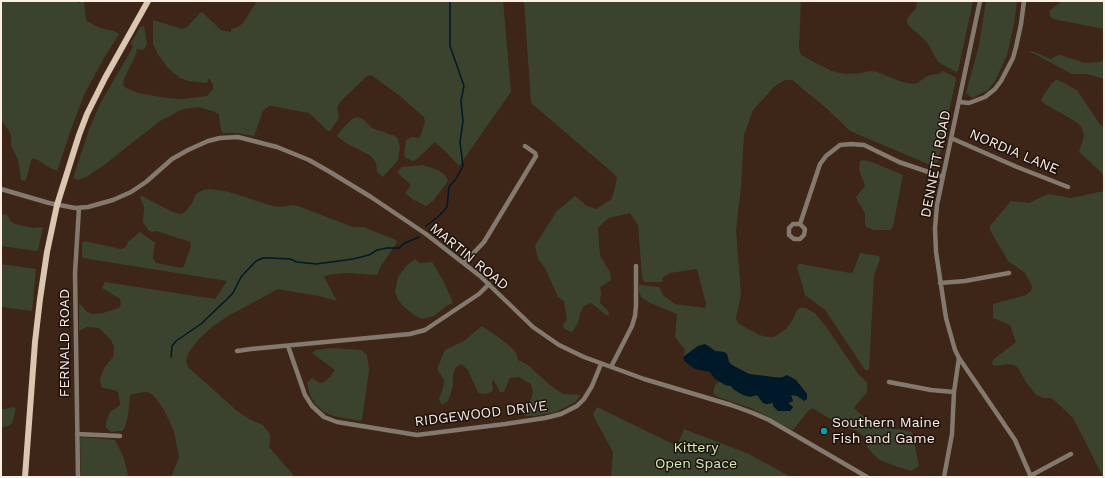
<!DOCTYPE html>
<style>
body{margin:0}
#map{position:relative;width:1105px;height:478px;overflow:hidden;background:#3d2518;font-family:"Work Sans",sans-serif}
canvas{display:block}
.frame{position:absolute;inset:0;border:2px solid #feeee5;pointer-events:none}
</style>
<div id="map">
<canvas width="1105" height="478"></canvas>
<div class="frame"></div>
</div>
<script>
const g = document.querySelector('canvas').getContext('2d');
g.lineJoin = 'round';
function fillPath(path, color) { g.fillStyle = color; g.fill(path, 'evenodd'); }
const shape = rows => new Path2D(rows.map(r => 'M' + r).join(''));
function trace(path, color, width, dash) { g.strokeStyle = color; g.lineWidth = width; g.lineCap = dash ? 'butt' : 'round'; g.setLineDash(dash || []); g.stroke(path); }
function write(font, color, halo, rows, align = 'center') {
  g.font = font + ' "Work Sans",sans-serif'; g.lineWidth = 3; g.setLineDash([]); g.textBaseline = 'middle'; g.strokeStyle = halo; g.fillStyle = color; for (const [text, x, y, turn = 0] of rows) {
    g.save(); g.translate(x, y); g.rotate((+turn || 0) * Math.PI / 180); g.textAlign = isNaN(turn) ? turn : align; if (halo) g.strokeText(text, 0, 0); g.fillText(text, 0, 0); g.restore();
  }
}
const green = shape([
 [1,1,84,1,86,20,87,21,100,28,114,31,119,34,104,58,84,95,73,124,57,171,50,168,38,160,32,158,26,180,24,181,21,180,18,159,11,146,11,135,9,131,1,120],
 [257,1,503,1,511,92,459,166,446,152,435,142,417,159,413,161,406,158,404,154,406,140,412,137,418,138,420,137,425,122,424,117,400,96,371,75,367,76,340,102,337,108,339,118,330,131,328,131,309,113,272,106,269,106,263,111,254,136,237,133,223,133,221,131,219,115,215,112,199,107,183,109,160,121,104,165,86,177,78,180,73,178,90,127,101,102,133,47,131,43,140,27,144,26,146,37,147,43,145,48,143,50,136,49,137,52,124,79,123,85,126,88,138,93,167,98,182,99,207,96,213,89,213,85,209,78,207,83,188,81,180,78,168,68,157,53,153,44,153,20,182,29,187,27,200,13,202,12,221,30,231,32,231,29,238,27,243,23],
 [524,1,801,1,799,48,801,55,814,62,832,71,845,74,861,73,870,71,877,72,902,82,912,84,917,83,929,75,939,74,943,71,955,77,956,79,938,162,928,164,850,131,826,108,792,80,785,80,775,86,753,110,744,135,741,187,736,230,741,294,736,318,738,323,759,335,768,337,774,337,787,328,793,319,797,310,800,308,806,308,815,313,827,328,859,375,867,382,867,392,854,408,860,414,884,427,912,432,919,466,911,471,895,466,878,459,867,447,866,439,859,432,839,424,812,408,808,411,794,429,792,430,751,408,718,397,715,395,713,393,715,385,719,382,722,382,723,384,731,386,735,390,745,395,750,396,757,395,765,404,773,403,780,411,790,411,793,407,788,403,793,401,791,395,797,396,807,394,796,380,785,377,773,377,749,374,732,365,729,362,727,354,724,352,715,351,708,345,698,346,683,357,685,350,675,337,677,314,650,303,642,298,639,292,639,285,659,287,664,296,675,304,705,308,706,304,697,269,670,273,662,278,663,282,644,282,642,277,638,225,630,213,608,218,598,228,600,256,610,272,611,280,600,287,601,293,600,303,608,311,609,315,606,315,591,303,584,306,580,313,578,323,572,332,564,329,563,324,567,320,564,301,558,297,545,268,538,259,535,246,556,212,575,196,587,206,596,209,612,199,617,178,613,173,531,103],
 [917,1,973,1,958,71,956,72,938,62,927,42,909,26,907,22,907,19,916,8],
 [986,1,1017,1,1014,24,1007,55,995,81,988,90,972,98,966,93,979,45],
 [1062,1,1104,1,1104,29,1053,19,1050,16,1049,11],
 [1029,51,1032,51,1051,59,1056,56,1060,55,1085,63,1099,62,1104,60,1104,79,1087,74,1072,74],
 [1056,80,1058,80,1077,90,1099,123,1104,128,1104,177,1101,172,1079,152,1084,136,1082,128,1078,123,1043,103,1041,100,1045,93,1052,83],
 [357,117,363,119,372,128,395,136,398,139,400,147,398,160,383,177,377,172,376,163,371,156,346,143,337,136,342,129,352,119],
 [864,160,872,162,903,175,893,227,890,230,874,230,866,227,865,224,865,213,858,202,856,197,865,186,859,169,860,161],
 [423,165,438,170,445,175,448,181,433,201,426,206,412,199,405,193,411,185,397,172,402,167],
 [211,189,229,192,269,205,279,207,292,205,298,206,353,227,363,227,396,240,397,242,380,268,377,275,346,273,327,275,324,277,337,301,318,296,277,289,273,292,228,316,212,327,199,339,189,352,186,360,188,367,236,410,251,420,263,425,270,434,270,441,269,447,295,477,171,477,179,457,174,431,166,414,161,405,153,395,147,392,144,392,130,395,128,416,125,427,122,431,111,432,106,428,106,422,110,412,119,406,120,404,118,392,111,389,103,388,101,386,100,379,104,368,113,357,114,347,111,340,99,328,87,327,79,331,79,303,87,312,93,314,103,313,119,308,121,304,120,299,102,288,105,282,215,299,227,281,83,258,82,255,82,243,84,241,121,249,126,247,128,242,140,232,155,243,153,258,156,263,181,268,184,266,191,246,190,242,157,231,151,232,148,230,143,222,144,207,140,197,142,196,173,212,181,214,184,213,192,203,196,194,199,192,203,190],
 [1104,191,1104,477,1103,477,1073,418,1054,400,1050,398,1043,398,1035,394,1026,382,1018,368,1014,365,1007,364,995,366,993,365,992,362,994,359,1016,342,1010,325,993,318,993,304,1026,295,1031,291,1032,286,1025,273,1008,261,990,230,990,226,1011,201,1029,203,1048,194,1071,198],
 [1,214,7,215,12,223,23,226,33,228,43,227,38,250,36,251,1,246],
 [860,253,879,256,880,259,874,276,869,370,865,370,825,310,805,295,797,267,799,264,801,264,850,273,853,272],
 [415,259,420,263,432,262,444,282,453,303,446,306,434,316,422,319,413,314,404,307,398,300,395,292,398,277,407,265,409,264],
 [1,264,36,269,32,311,2,307,1,320],
 [482,326,497,336,511,347,516,353,518,360,528,365,551,386,563,394,581,395,575,402,556,412,535,416,526,416,523,414,521,410,523,406,529,402,532,397,533,392,531,384,519,377,510,378,504,392,500,392,493,379,492,383,493,391,486,394,478,393,468,370,461,364,456,367,453,375,453,386,448,401,442,405,439,399,443,388,444,380,437,369,445,350,464,341],
 [331,348,361,350,367,355,369,370,362,420,361,421,334,416,324,412,316,405,310,395,307,383,312,378,320,383,324,382,330,377,335,370,312,353,316,350],
 [14,407,16,409,12,423,10,425,5,427,2,427,1,408,4,409],
 [597,407,677,446,684,429,749,454,791,477,611,477,613,452,595,419,593,414],
 [82,437,115,440,124,458,128,475,130,477,81,477,80,439]
]);
const water = shape([
 [705,344,715,351,724,352,727,354,729,362,732,365,749,374,781,378,787,375,796,380,807,394,807,399,804,401,797,396,791,395,793,401,788,403,793,407,790,411,778,411,773,406,773,403,767,404,763,403,757,395,750,397,743,395,733,389,731,386,725,385,714,378,710,372,695,369,684,361,683,357,698,346]
]);
const stream = shape([
 [79,2,80,1],
 [426,226,438,217,447,207,449,187,456,179,463,166,460,142,463,121,461,101,464,86,450,46,450,1],
 [171,357,172,346,176,341,201,324,226,300,233,293,241,277,256,261,263,258,271,258,290,259,297,262,316,264,353,259,369,255,377,250,387,248,399,248,403,244,419,237]
]);
const minor = shape([
 [980,1,937,205,935,228,936,252,946,318,955,350,959,358,1015,440,1031,477],
 [959,102,969,103,985,97,995,89,1001,81,1013,58,1016,47,1021,24,1024,1],
 [951,138,1017,167,1068,187],
 [1,189,49,203,75,208,88,207,113,200,131,192,146,182,172,159,188,150,208,141,220,138,238,137,277,147,309,160,330,172,371,197,426,234,480,276,533,327,559,345,584,357,644,379,731,405,753,413,769,420,867,477],
 [800,224,805,229,804,235,800,239,794,239,789,235,789,228,793,224,800,224,820,164,826,156,840,145,851,144,864,145,899,162,943,177],
 [464,263,484,242,536,156,535,153,525,146],
 [940,283,965,281,1009,273],
 [288,346,305,395,312,406,324,417,337,422,417,435,505,424,545,418,561,414,577,406,584,399,592,386,601,364],
 [237,351,251,349,410,334,425,330,479,294,489,284],
 [611,367,632,326,635,316,636,306,636,266],
 [889,382,931,390,954,392],
 [77,434,120,436],
 [1030,476,1071,454],
 [78,477,75,273,79,208],
 [944,477,952,434,954,392,959,358]
]);
const major = shape([
 [25,477,35,342,40,299,47,252,57,205,79,135,87,114,105,78,148,1]
]);
const markers = [
 [824,431,4,"#0f9aa8"]
];
const streetNames = [
 ["NORDIA LANE",1014,152,23],
 ["DENNETT ROAD",936,164,-79],
 ["MARTIN ROAD",469,257,39],
 ["FERNALD ROAD",65,343,-90],
 ["RIDGEWOOD DRIVE",481,414,-7]
];
const poiNames = [
 ["Southern Maine",832,423],
 ["Fish and Game",832,439]
];
const parkNames = [
 ["Kittery",696,448],
 ["Open Space",696,464]
];
fillPath(green, '#3b432f');
fillPath(water, '#001928');
trace(stream, '#001928', 1.5);
trace(minor, '#83796e', 4.5);
trace(major, '#dbc6b0', 6);
for (const [x, y, r, color] of markers) { const dot = new Path2D(); dot.arc(x, y, r, 0, 2 * Math.PI); g.fillStyle = color; g.fill(dot); trace(dot, '#1c120c', 1.5); }
write('14px', '#feeee5', '#1c120c', streetNames);
write('14px', '#feeee5', '#1c120c', poiNames, 'left');
write('14px', '#d7eeb8', '#1c120c', parkNames);
</script>
